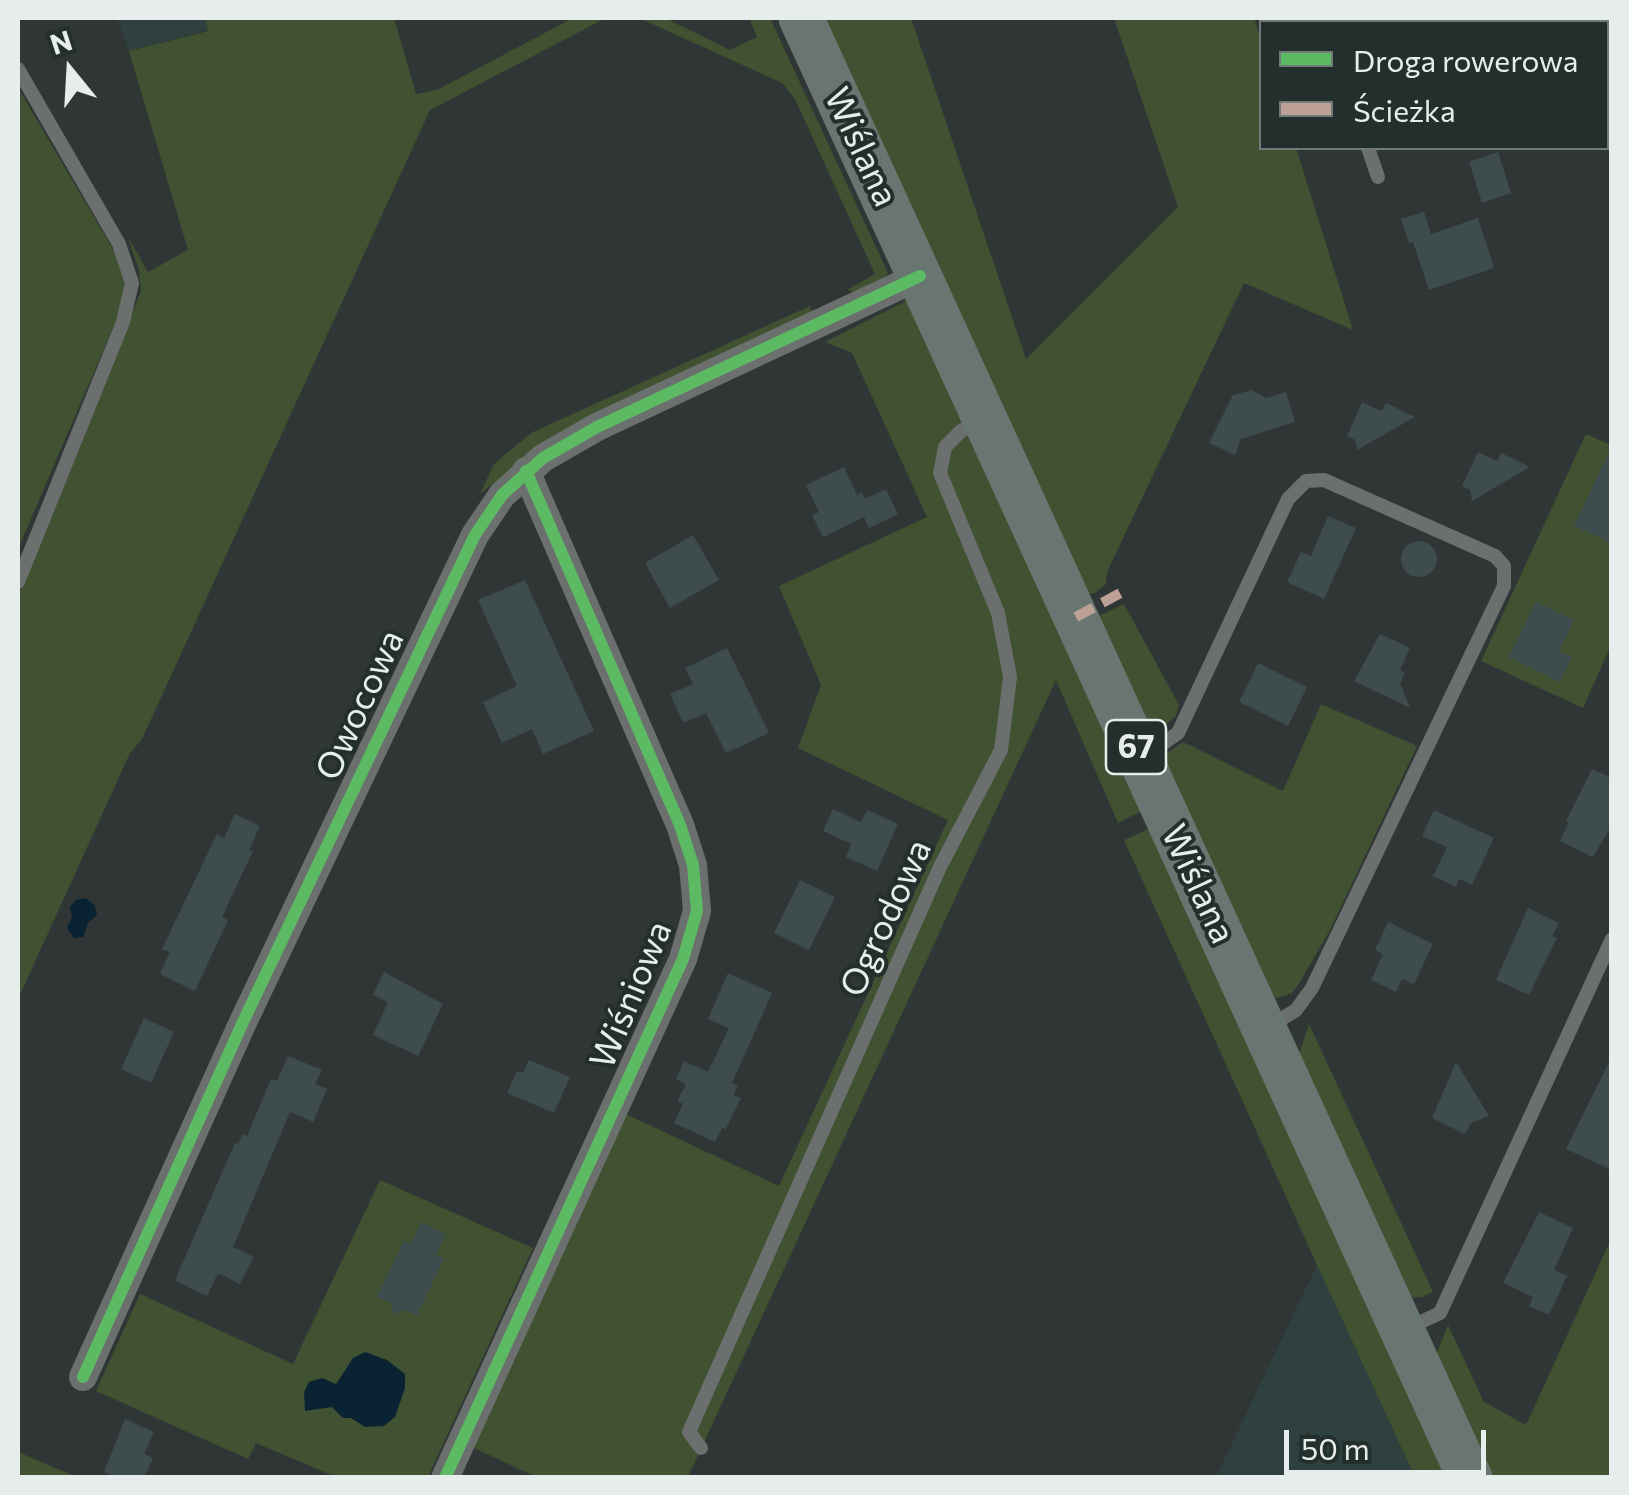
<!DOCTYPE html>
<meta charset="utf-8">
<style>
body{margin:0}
#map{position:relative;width:1629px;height:1495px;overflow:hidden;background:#303635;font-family:Commissioner,sans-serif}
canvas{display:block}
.frame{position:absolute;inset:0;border:20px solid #e6edec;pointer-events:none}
.legend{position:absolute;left:1259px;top:20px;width:350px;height:130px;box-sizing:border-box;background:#232f2d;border:2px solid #717b79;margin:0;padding:12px 18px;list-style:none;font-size:30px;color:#e6edec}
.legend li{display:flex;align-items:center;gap:20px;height:50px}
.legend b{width:50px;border:2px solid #717b79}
.north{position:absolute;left:20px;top:20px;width:100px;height:100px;-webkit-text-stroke:8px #232f2d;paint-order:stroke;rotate:342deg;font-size:28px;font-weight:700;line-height:40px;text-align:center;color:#e6edec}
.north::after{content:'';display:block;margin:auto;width:35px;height:45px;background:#e6edec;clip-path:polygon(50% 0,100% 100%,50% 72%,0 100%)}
.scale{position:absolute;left:1284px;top:1430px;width:202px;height:45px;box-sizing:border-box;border:5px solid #e6edec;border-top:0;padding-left:12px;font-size:30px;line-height:35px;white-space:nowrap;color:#e6edec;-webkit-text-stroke:8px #232f2d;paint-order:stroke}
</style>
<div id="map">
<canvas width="1629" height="1495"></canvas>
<div class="frame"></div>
<ul class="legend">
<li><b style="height:12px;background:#5cba63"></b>Droga rowerowa</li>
<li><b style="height:12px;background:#bda197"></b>Ścieżka</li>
</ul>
<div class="north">N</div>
<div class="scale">50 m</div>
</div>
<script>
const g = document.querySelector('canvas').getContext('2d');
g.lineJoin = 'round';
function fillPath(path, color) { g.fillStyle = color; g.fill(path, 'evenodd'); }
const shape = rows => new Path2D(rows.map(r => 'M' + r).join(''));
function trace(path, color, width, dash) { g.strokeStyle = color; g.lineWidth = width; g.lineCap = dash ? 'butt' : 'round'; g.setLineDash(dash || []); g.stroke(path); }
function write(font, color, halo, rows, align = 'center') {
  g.font = font + ' Commissioner,sans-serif'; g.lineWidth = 8; g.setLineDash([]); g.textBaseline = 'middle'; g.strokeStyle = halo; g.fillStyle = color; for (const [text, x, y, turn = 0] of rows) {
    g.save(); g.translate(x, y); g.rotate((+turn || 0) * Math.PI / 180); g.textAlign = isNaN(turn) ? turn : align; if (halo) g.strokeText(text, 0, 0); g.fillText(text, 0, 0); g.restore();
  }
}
const built = shape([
 [117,18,205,18,208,30,129,51],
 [1317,1265,1415,1477,1216,1477]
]);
const green = shape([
 [205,18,394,18,416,94,437,90,573,18,606,18,430,110,142,739,130,753,18,999,18,597,141,291,139,270,128,237,148,272,188,250,129,51,208,31],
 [639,18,665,18,730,50,757,37,749,18,770,18,888,273,884,278,861,294,847,290,875,274,795,99,782,83],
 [815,18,911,18,1026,359,1178,207,1114,18,1254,18,1261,40,1262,148,1296,148,1353,330,1244,283,1107,572,1106,584,1095,593,1088,594],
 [18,88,117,256,124,279,125,300,18,549],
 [912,298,1142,811,1118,823,1056,680,688,1477,536,1477,470,1446,626,1114,779,1186,948,820,798,748,821,685,779,586,927,517,852,353,825,342],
 [810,306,814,316,522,461,480,494,494,464,531,433],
 [1586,434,1611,445,1611,645,1583,708,1481,661],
 [1124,604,1179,705,1176,716,1159,730,1152,730,1148,724,1099,616],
 [1321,704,1417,746,1330,930,1300,982,1292,993,1277,998,1265,995,1158,759,1183,742,1283,791],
 [1149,829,1446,1477,1415,1477,1317,1265,1124,840],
 [1309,1024,1433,1292,1422,1297,1405,1298,1298,1058],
 [380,1180,533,1248,428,1477,336,1477,256,1443,248,1459,96,1391,140,1294,293,1364],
 [1611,1239,1611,1477,1489,1477,1434,1360,1448,1325,1484,1402,1526,1425],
 [18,1451,25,1455,77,1477,18,1477]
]);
const water = shape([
 [86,898,95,906,97,915,88,923,83,937,74,938,67,928,72,917,70,907,76,900],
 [365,1352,387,1360,405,1374,405,1388,395,1417,384,1426,365,1427,351,1418,343,1418,332,1407,305,1411,304,1392,309,1382,322,1378,336,1384,353,1358]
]);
const building = shape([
 [1498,152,1511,193,1482,203,1469,162],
 [1424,212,1431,234,1478,218,1494,268,1429,290,1413,242,1409,243,1401,219],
 [1252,390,1266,398,1286,392,1295,422,1241,439,1235,455,1209,443,1233,395],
 [1362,402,1382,411,1386,403,1415,417,1357,450,1355,440,1347,436],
 [1612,446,1612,543,1574,526],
 [1478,452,1497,461,1501,453,1530,467,1472,501,1470,490,1462,486],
 [844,467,857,495,862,492,865,499,886,489,898,514,869,528,864,517,823,537,812,515,819,512,806,485],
 [1328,516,1356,528,1324,599,1287,582,1301,552,1311,556],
 [693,535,719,580,670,608,645,563],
 '1401 559a18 18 0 1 1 36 0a18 18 0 1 1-36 0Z',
 [525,580,594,731,543,754,532,729,502,743,483,702,517,686,478,600],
 [1536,602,1574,620,1559,651,1572,656,1560,682,1509,657],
 [1380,634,1410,648,1400,670,1405,673,1400,683,1410,708,1354,681],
 [727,648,769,733,726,753,706,713,683,723,670,694,693,684,685,668],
 [1258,663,1307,687,1288,726,1239,702],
 [1592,769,1612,778,1612,825,1593,857,1560,841,1569,822,1566,821],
 [833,809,861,822,867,810,898,824,877,871,846,857,851,844,823,831],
 [1434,810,1494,838,1472,885,1459,879,1456,887,1433,876,1447,847,1422,836],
 [235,814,260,826,249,850,253,851,222,917,228,920,195,991,160,974,170,952,162,949,217,834,224,838],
 [800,880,835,897,809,950,774,933],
 [1528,908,1559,923,1552,936,1557,938,1529,995,1496,980],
 [1388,922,1433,944,1414,984,1402,979,1396,992,1371,980,1383,954,1375,950],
 [384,972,443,1004,418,1056,373,1035,388,1002,373,995],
 [728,973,772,993,732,1083,738,1086,733,1095,741,1098,726,1129,722,1128,715,1142,674,1123,683,1104,677,1101,686,1084,676,1079,684,1061,708,1072,729,1028,708,1019],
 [144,1018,174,1032,151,1083,121,1069],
 [288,1056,322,1070,315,1084,327,1089,313,1122,290,1112,233,1247,254,1257,240,1284,218,1273,207,1296,175,1280,235,1143,238,1144,243,1134,247,1136,271,1079,277,1081],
 [1612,1056,1612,1170,1566,1149],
 [529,1060,570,1077,554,1113,507,1093,517,1071,523,1073],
 [1456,1062,1489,1116,1471,1123,1465,1134,1432,1118],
 [1539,1212,1573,1228,1554,1270,1567,1276,1549,1315,1529,1306,1533,1297,1503,1283],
 [421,1222,446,1234,436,1255,444,1259,417,1315,405,1310,394,1314,391,1303,377,1297,404,1241,411,1244],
 [125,1419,154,1432,144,1454,153,1458,144,1478,117,1478,104,1472]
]);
const path = shape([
 [18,121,18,122]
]);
const lane = shape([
 [1328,18,1330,22],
 [18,69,119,244,132,283,123,322,18,582],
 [1368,148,1378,177],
 [1145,756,1178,733,1288,499,1306,481,1324,480,1495,556,1504,566,1504,586,1312,988,1296,1010,1270,1026],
 [1406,1329,1440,1313,1612,939],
 [701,1448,689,1432,940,867,1001,750,1010,677,998,613,940,473,945,447,961,431,980,421]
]);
const street = shape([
 [83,1377,243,1022,475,535,502,495,543,458,597,427,920,276],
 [445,1478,683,959,697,911,693,865,680,825,526,471]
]);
const primary = shape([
 [801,18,1470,1478]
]);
const quiet = shape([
 [1076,617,1126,590]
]);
const cycleway = shape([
 [83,1377,243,1022,475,535,502,495,543,458,597,427,920,276],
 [445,1478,683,959,697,911,693,865,680,825,526,471]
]);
const shields = [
 [1136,747,60]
];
const shieldNames = [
 ["67",1136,747]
];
const streetNames = [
 ["Wiślana",861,147,65],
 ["Owocowa",360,705,-65],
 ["Wiślana",1198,884,65],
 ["Ogrodowa",886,918,-65],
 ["Wiśniowa",631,995,-67]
];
fillPath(built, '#2f413f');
fillPath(green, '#405231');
fillPath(water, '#092333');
fillPath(building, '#3e4c4e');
trace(path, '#6f7372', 5, [10, 5]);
trace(lane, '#6b706f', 14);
trace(street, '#6b706f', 28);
trace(primary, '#687570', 45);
trace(quiet, '#bda197', 10, [20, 10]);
trace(cycleway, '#5cba63', 12);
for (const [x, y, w] of shields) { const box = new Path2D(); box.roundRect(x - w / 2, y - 27, w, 54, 8); g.fillStyle = '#232f2d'; g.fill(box); trace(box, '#e6edec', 2.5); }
write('bold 32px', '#e6edec', null, shieldNames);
write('35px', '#e6edec', '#232f2d', streetNames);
</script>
